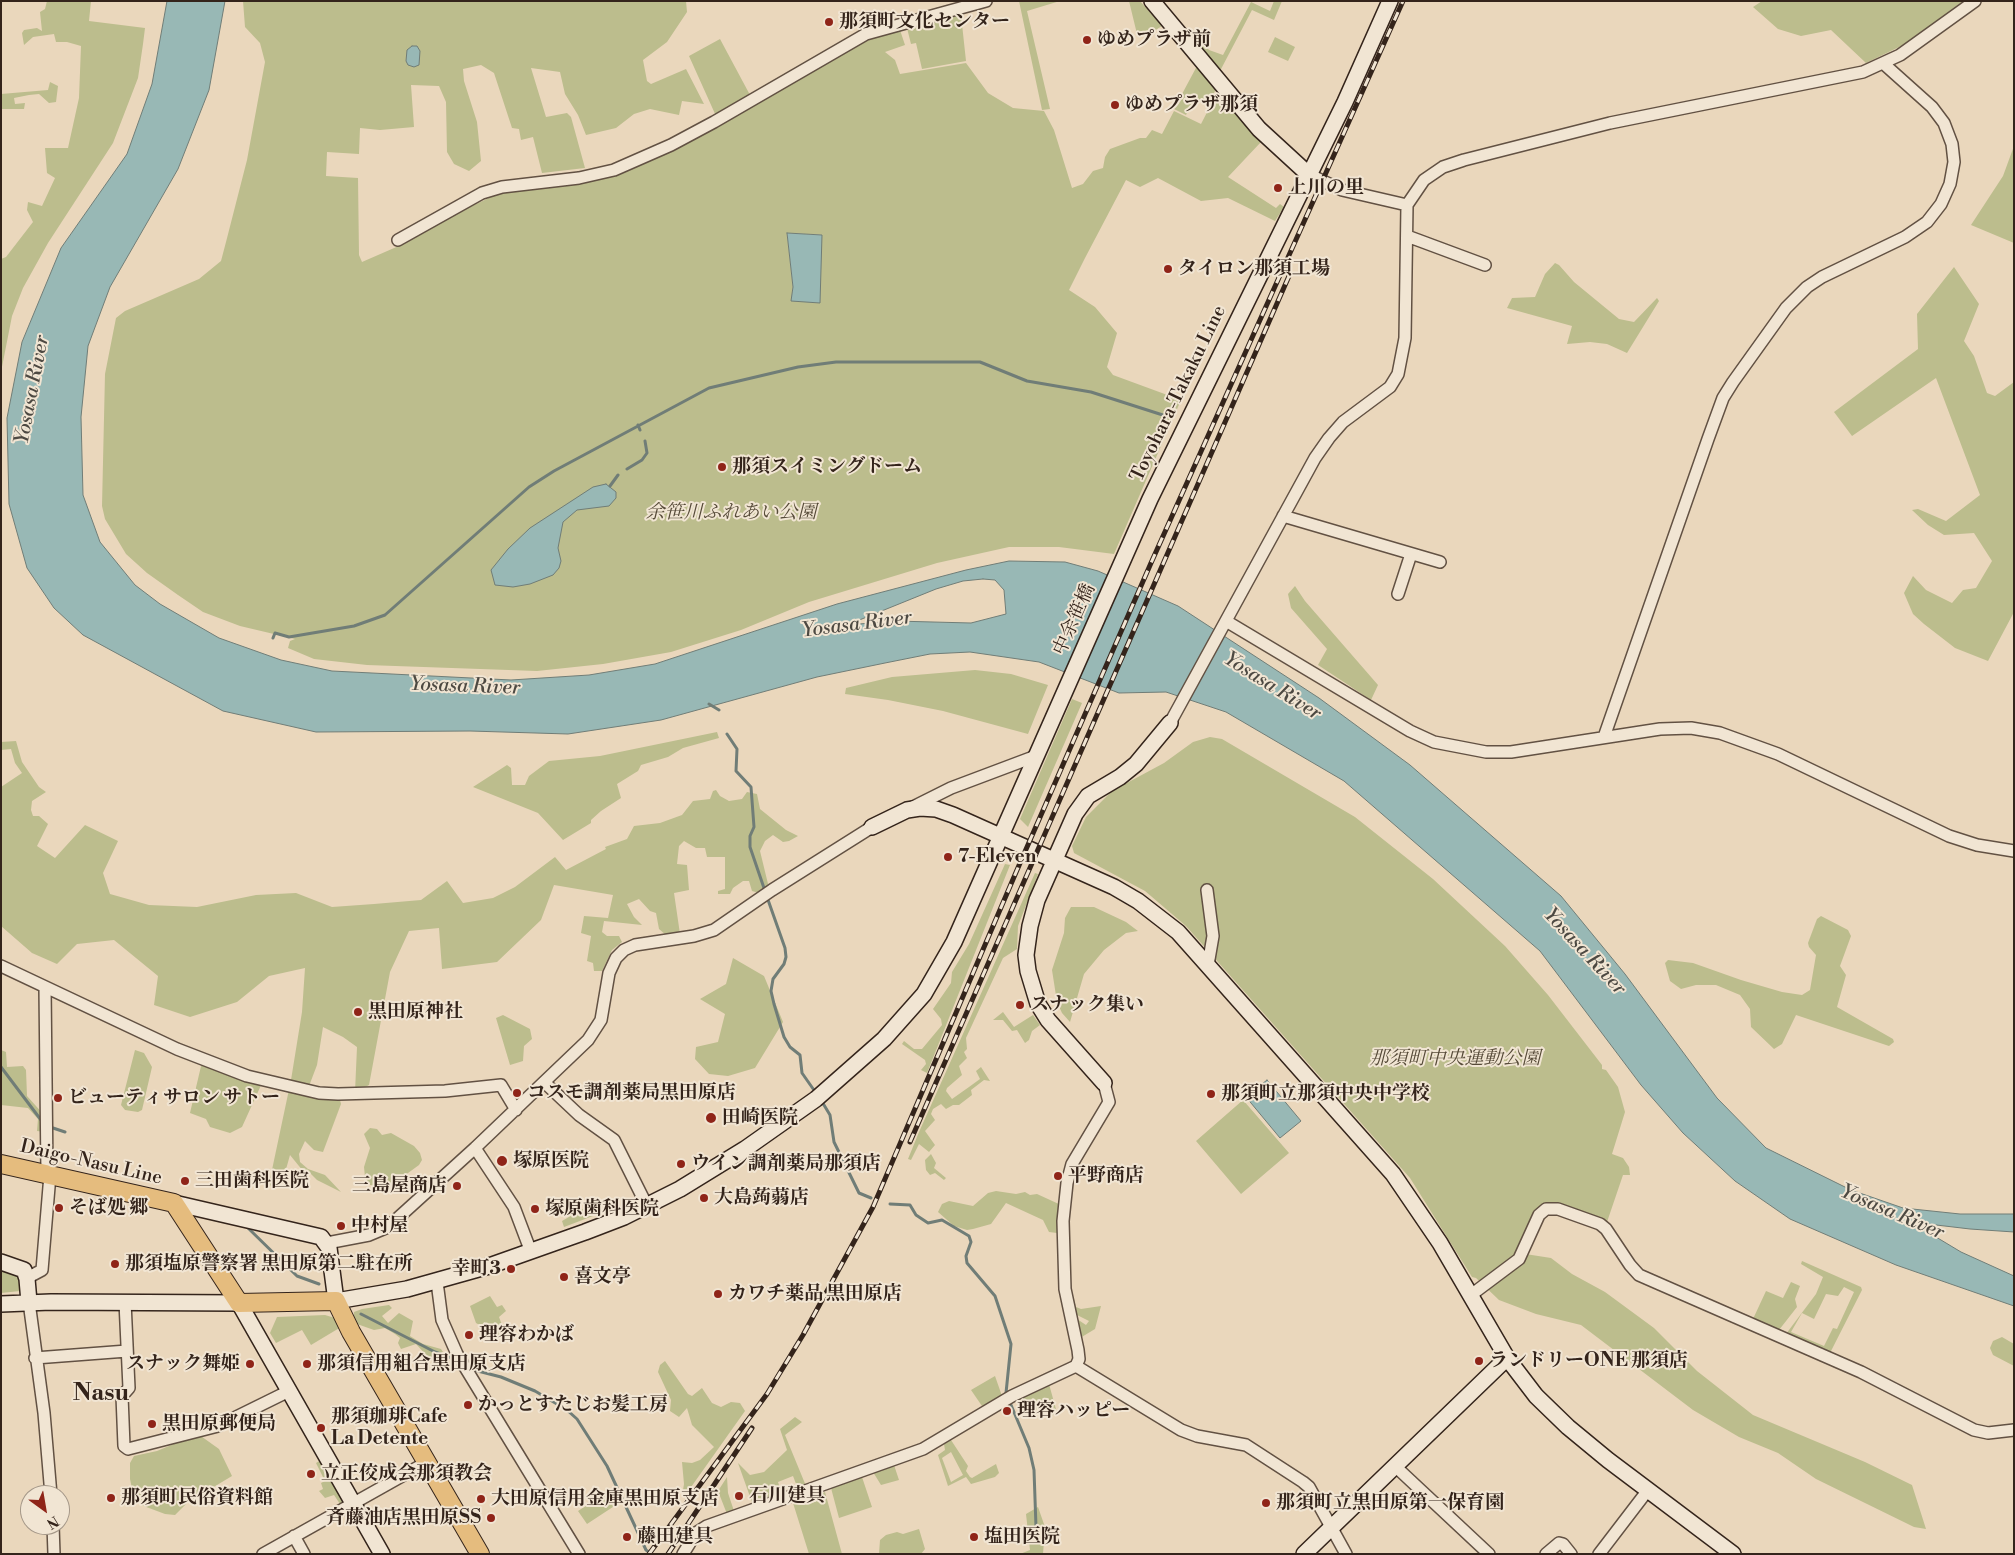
<!DOCTYPE html>
<meta charset="utf-8">
<style>
body{margin:0}
#map{position:relative;width:2015px;height:1555px;overflow:hidden;background:#ead7bc;font-family:"Libre Bodoni",serif}
canvas{display:block}
.frame{position:absolute;inset:0;border:2px solid #34241b;pointer-events:none}
.north{position:absolute;left:20px;top:1485px;width:50px;height:50px;box-sizing:border-box;background:#f1e5d3;border:1px solid #a59889;border-radius:50%;rotate:148deg;font-size:14px;font-weight:700;line-height:20px;text-align:center;color:#34241b}
.north::after{content:'';display:block;margin:auto;width:18px;height:22px;background:#8f2418;clip-path:polygon(50% 0,100% 100%,50% 72%,0 100%)}
</style>
<div id="map">
<canvas width="2015" height="1555"></canvas>
<div class="frame"></div>
<div class="north">N</div>
</div>
<script>
const g = document.querySelector('canvas').getContext('2d');
g.lineJoin = 'round';
function fillPath(path, color) { g.fillStyle = color; g.fill(path, 'evenodd'); }
const shape = rows => new Path2D(rows.map(r => 'M' + r).join(''));
function trace(path, color, width, dash) { g.strokeStyle = color; g.lineWidth = width; g.lineCap = dash ? 'butt' : 'round'; g.setLineDash(dash || []); g.stroke(path); }
function write(font, color, halo, rows, align = 'center') {
  g.font = font + ' "Libre Bodoni","Noto Serif JP",serif'; g.lineWidth = 4; g.setLineDash([]); g.textBaseline = 'middle'; g.strokeStyle = halo; g.fillStyle = color; for (const [text, x, y, turn = 0] of rows) {
    g.save(); g.translate(x, y); g.rotate((+turn || 0) * Math.PI / 180); g.textAlign = isNaN(turn) ? turn : align; if (halo) g.strokeText(text, 0, 0); g.fillText(text, 0, 0); g.restore();
  }
}
const green = shape([
 [47,1,91,1,89,21,145,28,143,44,138,78,113,143,48,243,23,288,12,316,1,372,1,259,6,257,33,222,27,210,28,202,42,206,55,178,47,173,45,148,68,148,79,98,81,46,67,42,56,42,54,34,33,37,24,45,22,33,24,30,37,28,42,31,40,12,45,9],
 [243,1,686,1,687,12,667,42,643,60,647,81,651,84,686,69,704,104,682,101,679,115,650,109,634,114,616,128,586,135,578,115,565,94,560,72,531,68,546,117,567,113,571,117,585,168,542,173,533,137,521,140,519,129,512,128,494,73,481,65,463,69,464,81,477,122,481,161,469,171,454,164,447,152,446,102,439,86,411,85,414,127,380,130,360,128,359,154,327,152,326,176,358,178,359,255,362,262,401,245,432,225,491,197,508,191,591,181,620,173,709,131,864,41,900,30,905,45,885,52,895,60,900,74,966,63,988,93,1013,108,1044,111,1054,130,1072,188,1083,184,1093,171,1103,168,1105,157,1110,149,1140,138,1146,138,1152,130,1162,134,1174,111,1201,124,1218,91,1261,142,1228,177,1276,208,1280,204,1284,207,1275,221,1228,198,1201,201,1158,178,1140,187,1126,180,1085,258,1069,290,1095,307,1117,333,1107,367,1113,375,1181,400,1114,554,1059,547,1009,547,937,563,809,602,741,630,671,652,603,664,537,671,367,665,314,659,288,648,290,641,295,639,240,626,203,612,178,595,147,573,126,554,105,519,102,506,105,374,116,318,125,311,199,279,221,261,226,242,247,160,265,62,260,43,245,27],
 [787,233,822,235,792,301,793,287],
 [1019,1,1060,1,1027,11,1050,109,1042,110],
 [1129,1,1140,1,1162,26,1149,34,1137,34],
 [1274,1,1282,1,1274,20,1252,10,1220,71,1192,37,1194,33,1209,50,1223,55,1251,2,1270,11],
 [1762,1,1963,1,1930,32,1866,63,1831,30,1801,36,1778,29,1753,7],
 [961,15,966,61,922,69,916,43,911,44,907,28],
 [1275,37,1295,47,1288,61,1268,52],
 [720,39,750,95,716,116,689,56],
 [1197,66,1216,89,1208,105,1195,98,1186,115,1174,109],
 [50,82,58,86,56,102,49,103,39,94,29,95,14,98,15,104,25,103,24,109,1,109,1,94,48,90],
 [2014,146,2014,243,1971,225,2003,176],
 [1555,263,1559,265,1574,282,1619,319,1634,322,1657,298,1659,301,1627,353,1607,344,1590,342,1567,344,1572,326,1507,308,1512,298,1535,297,1545,274],
 [1954,267,1979,304,1964,341,1974,356,1987,393,1995,396,2014,382,2014,612,1988,661,1955,648,1924,624,1913,614,1904,593,1913,576,1926,590,1952,603,1963,590,1976,588,1992,561,1974,533,1944,535,1928,525,1912,510,1918,509,1946,521,1980,495,1936,378,1852,436,1834,412,1918,349,1917,314],
 [1295,586,1305,601,1378,685,1371,700,1318,665,1327,649,1291,608,1288,594],
 [975,670,1011,674,1048,685,1028,734,943,711,888,700,845,694,846,688,892,677],
 [1072,699,1082,703,1028,827,1020,819],
 [717,732,719,738,683,748,668,757,641,765,638,771,617,784,621,798,601,811,591,820,591,823,563,840,538,813,473,787,507,765,511,768,512,785,525,785,529,776,549,761,600,756],
 [1210,737,1222,739,1355,817,1433,879,1505,946,1548,995,1602,1065,1602,1069,1606,1070,1618,1087,1625,1112,1612,1154,1623,1158,1629,1167,1630,1175,1623,1175,1607,1222,1545,1207,1519,1253,1551,1258,1572,1274,1605,1292,1654,1328,1697,1371,1753,1415,1865,1462,1912,1485,1926,1529,1914,1527,1816,1479,1778,1453,1739,1437,1693,1410,1581,1325,1536,1314,1499,1300,1476,1278,1472,1277,1410,1178,1186,926,1145,891,1074,853,1072,846,1086,817,1112,791,1164,763,1193,742],
 [16,741,22,762,39,787,46,792,32,801,31,810,33,816,39,816,48,824,37,846,55,858,85,825,118,841,103,873,110,894,149,905,197,907,256,895,296,893,332,907,374,904,421,900,447,881,463,903,493,898,515,887,555,857,566,870,606,849,605,847,627,839,634,826,660,823,682,815,693,801,710,799,713,791,716,790,720,796,729,801,742,799,747,792,757,794,760,809,786,830,798,836,789,841,783,842,773,835,765,841,760,851,769,888,759,893,752,891,749,881,743,881,733,888,730,894,718,894,718,891,725,889,725,857,707,857,705,848,696,848,684,841,679,846,677,864,687,865,689,890,674,893,680,934,666,935,659,929,656,913,650,911,639,899,627,904,634,917,642,925,604,921,602,932,607,936,619,936,622,942,612,950,602,971,594,971,593,963,587,961,591,936,581,933,584,916,608,918,613,895,554,885,541,920,497,962,442,969,439,928,409,931,390,972,369,1085,355,1092,357,1047,343,1037,323,1027,317,1065,306,1094,340,1100,341,1104,323,1152,314,1150,305,1141,299,1154,300,1162,308,1169,325,1175,341,1192,317,1180,309,1172,303,1171,290,1155,283,1180,272,1187,269,1184,291,1080,302,1012,305,968,269,976,237,1002,190,1017,154,1005,158,976,114,940,77,944,57,964,32,953,1,926,1,787,22,773,15,763,11,749,1,750,1,742],
 [1005,864,1010,865,927,1073,921,1070,926,1064,925,1060,902,1044,904,1041,914,1049,922,1049,942,1025,941,1019,933,1009,951,983,952,972,969,944],
 [1035,873,1038,874,1018,926,1017,949,1003,958,966,1038,967,1049,964,1052,967,1058,959,1066,962,1075,947,1088,946,1091,952,1099,969,1087,980,1079,976,1071,981,1067,990,1081,984,1080,971,1090,972,1095,959,1105,953,1105,946,1109,941,1104,933,1109,931,1114,935,1120,925,1131,935,1145,929,1152,919,1144,911,1160,908,1159,919,1132],
 [1071,907,1094,907,1126,922,1138,931,1126,933,1104,950,1084,974,1070,1022,1062,1013,1057,1002,1052,970,1064,933,1065,918],
 [1821,916,1848,930,1851,936,1840,966,1846,975,1837,1007,1893,1039,1894,1042,1889,1046,1796,1015,1782,1044,1774,1049,1751,1027,1750,1009,1740,995,1716,985,1696,985,1681,989,1670,981,1665,963,1668,960,1693,963,1741,980,1782,992,1802,995,1810,990,1816,955,1809,947,1808,943,1817,919],
 [733,958,764,976,783,1022,755,1068,728,1076,709,1074,695,1059,696,1047,718,1042,725,1014,700,999,726,984],
 [1003,1012,1014,1027,1033,1015,1040,1025,1032,1031,1029,1040,1025,1043,1017,1030,1012,1031,1003,1020,993,1020],
 [503,1015,530,1029,532,1039,524,1046,523,1061,510,1065,496,1018],
 [1,1050,6,1052,7,1067,23,1066,26,1070,27,1096,45,1116,45,1132,37,1131,38,1119,28,1108,1,1105],
 [135,1050,144,1053,152,1067,142,1110,138,1112,125,1110,121,1105],
 [202,1062,262,1083,242,1127,230,1133,210,1127,206,1119,190,1113],
 [1243,1100,1289,1153,1241,1194,1196,1141],
 [370,1128,377,1129,382,1135,391,1133,414,1146,420,1153,422,1160,419,1165,393,1184,383,1187,370,1185,365,1177,364,1167,370,1148,364,1134],
 [931,1154,936,1163,934,1168,946,1178,944,1180,935,1173,930,1175,926,1170,925,1160],
 [996,1191,1016,1194,1025,1192,1030,1195,1037,1194,1061,1205,1057,1233,1049,1232,1043,1220,1006,1203,991,1224,973,1229,967,1230,954,1226,938,1212,942,1204,949,1201,973,1206,988,1193],
 [588,1206,593,1216,564,1227,562,1221],
 [1802,1261,1861,1287,1862,1290,1830,1353,1786,1334,1816,1294,1823,1277,1801,1264],
 [1844,1287,1854,1292,1837,1329,1833,1328,1824,1346,1791,1332,1802,1313,1814,1319,1826,1294,1838,1296],
 [1,1270,16,1274,20,1281,20,1291,1,1293],
 [1791,1282,1800,1286,1795,1299,1797,1307,1779,1330,1753,1319,1766,1291,1783,1298],
 [490,1296,497,1307,502,1305,506,1311,499,1317,505,1333,500,1336,476,1323,470,1306],
 [1074,1299,1076,1307,1081,1309,1101,1306,1095,1329,1080,1338,1077,1319,1086,1325,1089,1321,1073,1313,1070,1301],
 [389,1305,392,1308,382,1316,388,1323,399,1313,413,1321,410,1336,423,1344,441,1349,443,1352,429,1358,416,1344,401,1349,398,1343,400,1338,395,1334,385,1328,374,1330,357,1324,354,1319,354,1312,362,1309],
 [325,1315,335,1318,341,1327,311,1345,302,1330,276,1343,270,1333,277,1317],
 [2002,1337,2014,1344,2014,1366,1993,1355,1990,1348,1993,1341],
 [665,1361,688,1394,692,1396,702,1388,712,1403,721,1407,731,1402,740,1403,745,1411,684,1497,682,1496,684,1484,682,1462,692,1463,700,1460,714,1447,692,1425,687,1408,679,1417,670,1411,671,1400,658,1372,660,1365],
 [995,1376,1002,1396,982,1406,971,1390],
 [1049,1384,1057,1413,1049,1417,1044,1406,1027,1414,1020,1398],
 [795,1417,802,1422,785,1435,806,1486,798,1489,793,1476,778,1482,782,1495,753,1505,738,1463,750,1475,764,1472,787,1450,780,1429],
 [198,1434,219,1449,232,1476,187,1503,175,1515,165,1514,141,1505,134,1498,130,1479,130,1463,134,1456,157,1451],
 [951,1440,968,1466,966,1471,970,1477,972,1478,996,1464,999,1473,995,1477,971,1484,966,1477,948,1486,938,1455,945,1450,944,1444],
 [951,1452,963,1475,951,1482,942,1458],
 [321,1460,344,1502,340,1504,334,1495,325,1498,319,1491,323,1489,321,1483,325,1481,316,1463],
 [894,1465,899,1480,881,1485,873,1472],
 [727,1477,728,1493,734,1511,727,1514,718,1491],
 [862,1477,872,1507,839,1518,831,1488],
 [615,1487,622,1501,587,1524,578,1511],
 [825,1492,842,1554,809,1554,793,1503],
 [1038,1507,1045,1527,1043,1554,1020,1554,1030,1550,1026,1514],
 [919,1529,925,1549,921,1554,879,1554,880,1540,886,1535,897,1532,903,1534]
]);
const water = shape([
 [167,1,225,1,209,90,178,169,110,287,88,346,81,417,83,495,100,542,135,585,160,604,219,638,281,660,332,671,511,680,589,675,655,664,837,604,966,570,1009,561,1065,562,1098,571,1178,606,1319,698,1410,765,1561,896,1625,974,1717,1098,1766,1148,1851,1190,1903,1208,1960,1214,2014,1214,2014,1232,1970,1229,1911,1222,1961,1252,2014,1276,2014,1306,1896,1265,1790,1219,1735,1181,1683,1133,1641,1085,1540,951,1344,781,1226,712,1166,692,1119,693,1039,662,970,652,930,654,885,663,817,677,661,720,568,734,470,731,316,732,223,711,83,635,54,608,27,568,9,504,7,418,22,342,61,248,127,154,152,84,167,1],
 [983,579,995,580,1004,590,1006,614,971,623,895,621,847,625,936,589,963,581,983,579],
 [412,46,417,46,420,51,419,65,414,67,408,65,406,61,407,50,412,46],
 [787,233,822,235,820,303,791,301,793,287,787,233],
 [606,484,616,492,616,498,609,506,577,510,563,522,558,548,561,561,559,568,553,575,530,584,513,587,495,585,491,570,508,549,530,528,593,487,606,484],
 [1267,1080,1301,1121,1280,1138,1246,1097,1267,1080]
]);
const stream = shape([
 [638,425,640,430],
 [627,469,642,460,647,453,645,441],
 [610,486,618,475],
 [273,638,275,633,289,637,354,626,385,615,529,487,554,471,709,388,798,367,836,362,980,362,1027,381,1091,392,1169,417],
 [709,704,719,710],
 [727,734,737,749,736,771,751,787,754,827,750,836,750,847,765,891],
 [767,897,785,948,786,957,784,964,773,979,771,991,774,1004,784,1037,790,1047,800,1055,802,1073,816,1093],
 [1,1067,41,1120],
 [821,1100,830,1115,834,1142,859,1193,871,1198],
 [53,1128,65,1132],
 [890,1204,910,1205,916,1215,928,1223,942,1220,969,1236,971,1242,966,1256,967,1263,995,1296,1011,1344,1006,1393,1029,1448,1034,1470,1036,1527],
 [246,1226,297,1276,319,1284],
 [361,1314,435,1352,452,1358,457,1366,462,1367],
 [470,1369,501,1377,535,1391,567,1410,577,1419,607,1466,646,1550,652,1554]
]);
const street = shape([
 [1308,174,1342,190,1407,205],
 [1407,236,1485,265],
 [398,240,482,193,502,187,579,178,614,170,671,145,714,122,866,34,986,1],
 [1283,516,1440,562],
 [1398,594,1411,554],
 [1226,621,1410,731,1434,742,1486,752,1511,752,1660,729,1691,728,1720,733,1778,754,1949,836,1977,845,2014,851],
 [1170,723,1315,458,1329,438,1343,422,1390,387,1398,374,1405,338,1407,205,1424,180,1443,167,1464,160,1610,123,1863,72,1900,55,1975,1],
 [1604,737,1708,439,1723,398,1733,382,1786,308,1807,287,1822,277,1905,237,1927,222,1941,204,1950,184,1954,162,1952,144,1944,123,1932,107,1884,64],
 [911,808,951,788,1036,756],
 [1207,890,1213,936,1208,965],
 [1,966,177,1049,247,1076,319,1093,338,1094,445,1091,501,1085,516,1110],
 [45,987,47,1174],
 [544,1082,579,1115,614,1140,647,1206],
 [475,1148,514,1207,531,1252],
 [327,1243,369,1235,388,1227,475,1148,588,1040,601,1020,609,973,616,958,624,950,635,945,694,936,714,930,772,890,872,827],
 [27,1278,42,1270,50,1175],
 [437,1282,442,1320,457,1354,579,1554],
 [1471,1295,1519,1259,1539,1215,1546,1209,1558,1209,1600,1224,1606,1229,1630,1265,1639,1275,1861,1372,1974,1430,1988,1433,2014,1430],
 [29,1302,44,1413,51,1495],
 [125,1302,129,1388,122,1396,124,1446,128,1449,218,1426,289,1391],
 [35,1358,127,1351],
 [1076,1366,1181,1430,1197,1436,1246,1445,1303,1482,1309,1487,1346,1554],
 [1396,1467,1489,1554],
 [53,1525,54,1554],
 [294,1536,304,1554],
 [263,1554,427,1462],
 [683,1554,696,1533,707,1526,923,1449,1012,1396,1076,1366,1079,1359,1078,1350,1065,1289,1063,1221,1067,1183,1072,1164,1109,1102,1104,1083],
 [1546,1554,1559,1543,1563,1544,1571,1554],
 [1599,1554,1648,1490]
]);
const secondary = shape([
 [1152,1,1259,129,1308,174],
 [872,827,907,810,920,808,936,809,953,815,1114,887,1138,901,1178,932,1393,1174,1440,1243,1507,1358,1536,1396,1568,1427,1608,1460,1733,1554],
 [1104,1083,1048,1020,1038,1004,1028,971,1026,955,1030,926,1037,900,1075,814,1088,796,1120,777,1136,764,1170,723],
 [174,1203,321,1237,329,1248,336,1301,407,1289,489,1266,585,1232,624,1217,680,1189,745,1149,816,1099,884,1039,924,994,954,942,1150,499,1345,102,1390,1],
 [1,1262,24,1270,27,1279,29,1302],
 [1,1304,51,1302,239,1303,382,1554],
 [1304,1554,1507,1358]
]);
const primary = shape([
 [1,1164,174,1203,239,1303,336,1301,351,1332,480,1554]
]);
const rail = shape([
 [910,1142,1289,276],
 [649,1554,767,1394,803,1335,873,1207,1017,870,1151,563,1403,1],
 [668,1554,752,1428]
]);
const markers = [
 [829,22,5,"#8f2418"],
 [1087,40,5,"#8f2418"],
 [1115,105,5,"#8f2418"],
 [1278,188,5,"#8f2418"],
 [1168,269,5,"#8f2418"],
 [722,467,5,"#8f2418"],
 [948,857,5,"#8f2418"],
 [1020,1005,5,"#8f2418"],
 [358,1012,5,"#8f2418"],
 [517,1093,5,"#8f2418"],
 [1211,1094,5,"#8f2418"],
 [58,1098,5,"#8f2418"],
 [711,1118,6,"#8f2418"],
 [502,1161,6,"#8f2418"],
 [681,1164,5,"#8f2418"],
 [1058,1176,5,"#8f2418"],
 [185,1181,5,"#8f2418"],
 [457,1186,5,"#8f2418"],
 [704,1198,5,"#8f2418"],
 [59,1208,5,"#8f2418"],
 [535,1209,5,"#8f2418"],
 [341,1226,5,"#8f2418"],
 [115,1264,5,"#8f2418"],
 [511,1269,5,"#8f2418"],
 [564,1277,5,"#8f2418"],
 [718,1294,5,"#8f2418"],
 [469,1335,5,"#8f2418"],
 [1479,1361,5,"#8f2418"],
 [250,1364,5,"#8f2418"],
 [307,1364,5,"#8f2418"],
 [468,1405,5,"#8f2418"],
 [1007,1411,5,"#8f2418"],
 [152,1424,5,"#8f2418"],
 [321,1428,5,"#8f2418"],
 [311,1474,5,"#8f2418"],
 [739,1496,5,"#8f2418"],
 [111,1498,5,"#8f2418"],
 [481,1499,5,"#8f2418"],
 [1266,1503,5,"#8f2418"],
 [491,1518,5,"#8f2418"],
 [627,1537,5,"#8f2418"],
 [974,1537,5,"#8f2418"]
];
const poiNames = [
 ["那須町文化センター",839,22],
 ["ゆめプラザ前",1097,40],
 ["ゆめプラザ那須",1125,105],
 ["上川の里",1288,188],
 ["タイロン那須工場",1178,269],
 ["那須スイミングドーム",732,467],
 ["7-Eleven",958,857],
 ["スナック集い",1030,1005],
 ["黒田原神社",368,1012],
 ["コスモ調剤薬局黒田原店",527,1093],
 ["那須町立那須中央中学校",1221,1094],
 ["ビューティサロン サトー",68,1098],
 ["田崎医院",722,1118],
 ["塚原医院",513,1161],
 ["ウイン調剤薬局那須店",691,1164],
 ["平野商店",1068,1176],
 ["三田歯科医院",195,1181],
 ["三島屋商店",447,1186,"right"],
 ["大島蒟蒻店",714,1198],
 ["そば処 郷",69,1208],
 ["塚原歯科医院",545,1209],
 ["中村屋",351,1226],
 ["那須塩原警察署 黒田原第二駐在所",125,1264],
 ["幸町3",501,1269,"right"],
 ["喜文亭",574,1277],
 ["カワチ薬品 黒田原店",728,1294],
 ["理容わかば",479,1335],
 ["ランドリーONE 那須店",1489,1361],
 ["スナック舞姫",240,1364,"right"],
 ["那須信用組合黒田原支店",317,1364],
 ["かっとすたじお髪工房",478,1405],
 ["理容ハッピー",1017,1411],
 ["那須珈琲Cafe",331,1417],
 ["La Detente",331,1439],
 ["黒田原郵便局",162,1424],
 ["立正佼成会那須教会",321,1474],
 ["石川建具",749,1496],
 ["那須町民俗資料館",121,1498],
 ["大田原信用金庫黒田原支店",491,1499],
 ["那須町立黒田原第一保育園",1276,1503],
 ["斉藤油店黒田原SS",481,1518,"right"],
 ["藤田建具",637,1537],
 ["塩田医院",984,1537]
];
const streetNames = [
 ["Toyohara-Takaku Line",1179,394,-64],
 ["中余笹橋",1075,620,-66],
 ["Daigo-Nasu Line",91,1163,13]
];
const parkNames = [
 ["余笹川ふれあい公園",731,513],
 ["那須町中央運動公園",1455,1059]
];
const waterNames = [
 ["Yosasa River",33,390,-79],
 ["Yosasa River",857,625,-7],
 ["Yosasa River",465,687,2],
 ["Yosasa River",1272,687,32],
 ["Yosasa River",1584,952,47],
 ["Yosasa River",1892,1213,23]
];
const districtNames = [
 ["Nasu",101,1394]
];
fillPath(green, '#bcbd8d');
fillPath(water, '#98b8b5');
trace(water, '#707d77', 1);
trace(stream, '#707d77', 3);
trace(street, '#625143', 14);
trace(secondary, '#34241b', 18);
trace(primary, '#34241b', 20);
trace(street, '#f1e5d3', 11);
trace(secondary, '#f1e5d3', 15);
trace(primary, '#e5bc7e', 18);
trace(rail, '#34241b', 5);
trace(rail, '#f1e5d3', 3, [9]);
for (const [x, y, r, color] of markers) { const dot = new Path2D(); dot.arc(x, y, r, 0, 2 * Math.PI); g.fillStyle = color; g.fill(dot); trace(dot, '#f1e5d3', 2); }
write('bold 19px', '#34241b', '#f1e5d3', poiNames, 'left');
write('19px', '#34241b', '#f1e5d3', streetNames);
write('italic 19px', '#564a38', '#f1e5d3', parkNames);
write('italic 20px', '#4d4942', '#f1e5d3', waterNames);
write('bold 24px', '#34241b', '#f1e5d3', districtNames);
</script>
